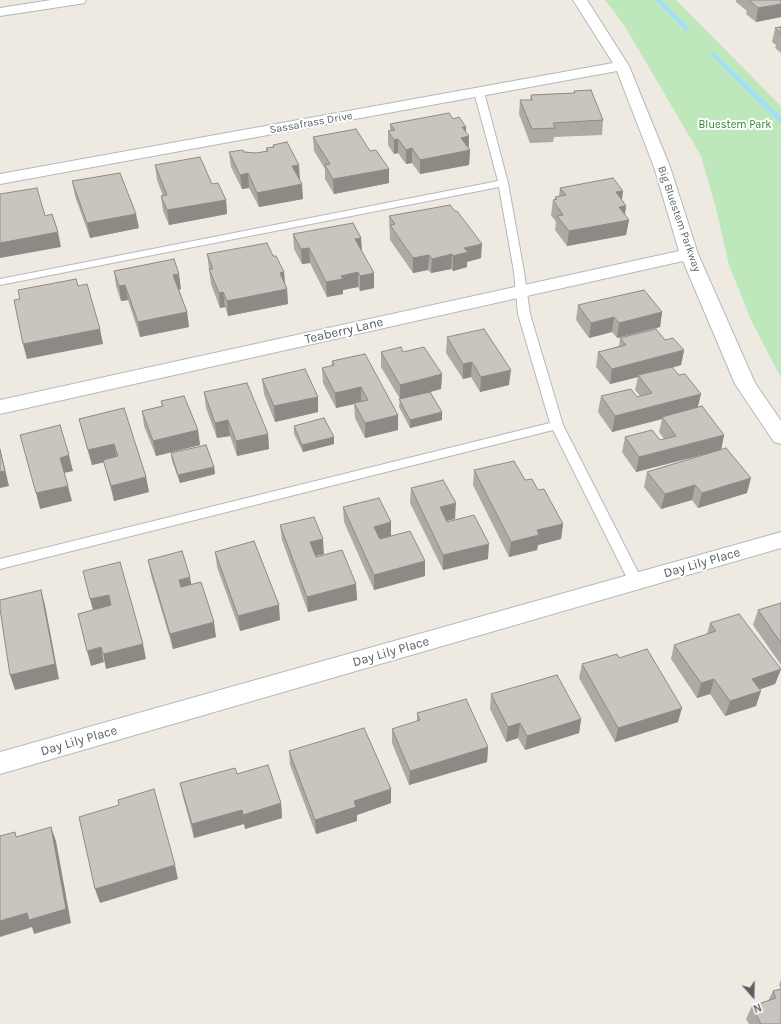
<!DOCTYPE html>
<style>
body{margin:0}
#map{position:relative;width:781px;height:1024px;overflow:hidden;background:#eeeae1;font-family:Karla,sans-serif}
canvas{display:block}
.north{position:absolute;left:733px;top:976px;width:40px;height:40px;-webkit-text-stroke:3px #fff;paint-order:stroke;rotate:160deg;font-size:11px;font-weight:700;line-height:16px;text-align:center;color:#5a5f64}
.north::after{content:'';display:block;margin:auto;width:14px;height:18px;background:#5a5f64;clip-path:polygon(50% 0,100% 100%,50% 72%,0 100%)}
</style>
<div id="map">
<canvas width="781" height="1024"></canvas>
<div class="north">N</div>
</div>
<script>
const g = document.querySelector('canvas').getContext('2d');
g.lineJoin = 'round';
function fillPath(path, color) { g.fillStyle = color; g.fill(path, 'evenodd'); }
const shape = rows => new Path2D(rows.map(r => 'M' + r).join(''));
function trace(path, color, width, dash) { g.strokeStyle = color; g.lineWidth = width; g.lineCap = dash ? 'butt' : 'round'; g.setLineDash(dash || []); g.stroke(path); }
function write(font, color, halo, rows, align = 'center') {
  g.font = font + ' Karla,sans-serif'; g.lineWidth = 4; g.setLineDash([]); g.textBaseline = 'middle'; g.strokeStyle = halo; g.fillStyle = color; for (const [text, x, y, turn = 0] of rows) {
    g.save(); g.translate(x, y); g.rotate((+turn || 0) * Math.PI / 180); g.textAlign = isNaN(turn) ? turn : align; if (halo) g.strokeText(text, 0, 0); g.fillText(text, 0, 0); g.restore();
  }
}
const green = shape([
 [605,0,676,0,781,106,781,378,751,320,729,265,716,208,701,156,624,25]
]);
const stream = shape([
 [655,0,661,0,689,28,689,30,685,30,655,0],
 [713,52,781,117,781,123,779,122,711,55,710,54,713,52]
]);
const service = shape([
 [479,89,484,92,508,183,524,272,530,314,563,425,643,582,641,586,636,587,631,586,553,430,0,569,0,559,550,423,518,314,514,272,499,187,0,285,0,279,498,181,474,92,479,89]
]);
const minor = shape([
 [573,0,587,0,629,66,670,167,698,254,755,383,781,421,781,444,774,442,735,384,683,261,0,414,0,400,679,251,654,167,617,71,0,184,0,174,613,63,573,0],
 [781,532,781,548,0,774,0,752,781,532]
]);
const tertiary = shape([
 [51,0,86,0,84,3,79,4,0,16,0,8,51,0]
]);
const wall = shape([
 [736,0,781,0,781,17,756,22,746,14,747,11,736,2],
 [781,27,781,53,775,48,776,45,772,42,775,28],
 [574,91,603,120,602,135,554,137,553,142,530,143,519,114,520,100,530,100,531,95,574,93],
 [453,119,466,127,466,132,469,136,469,148,470,150,469,165,420,174,412,163,406,164,398,153,394,154,388,145,388,131,390,131,390,124],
 [313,137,370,151,389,169,389,183,334,194,325,179,325,169,314,151],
 [273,145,300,179,299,179,303,199,259,207,249,188,242,189,231,167,229,152,244,152,256,153,266,152,266,148,273,147],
 [155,165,212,184,226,200,227,214,169,225,163,211,161,196,163,196,157,180],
 [72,181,139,228,90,238,75,196],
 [560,188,623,191,622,200,626,206,625,215,629,220,626,235,567,246,555,230,556,222,551,215,553,200,555,200,555,197,559,196],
 [389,216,481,258,467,262,467,267,453,271,451,269,431,273,428,270,413,273,390,240],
 [293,234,361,238,362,251,374,288,360,291,358,287,343,290,343,294,327,297,310,263,302,264,294,249],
 [207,254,273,256,284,272,285,283,287,289,288,304,228,316,225,307,220,308,211,284],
 [114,271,181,289,179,290,187,312,189,327,140,337,128,300,121,301,116,286],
 [578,305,662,312,660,327,617,338,612,332,589,338,576,320],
 [447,337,509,385,480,392,471,377,463,379,446,353],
 [620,338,665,340,684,350,681,365,672,368,679,375,701,394,698,407,724,435,721,450,747,493,698,508,692,500,661,509,644,487,647,472,712,452,636,472,622,452,625,437,660,440,664,439,659,432,662,419,612,432,598,412,601,396,637,397,640,396,635,390,638,377,610,384,596,367,598,352,619,346],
 [381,352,403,352,442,374,441,389,430,392,442,412,442,420,410,428,399,407,400,399,381,367],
 [332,361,398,415,398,430,365,438,355,418,354,404,336,408,323,383,322,368,332,366],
 [262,379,318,397,318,412,275,422,264,394],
 [204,392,268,434,269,449,237,456,230,436,217,438,206,408],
 [161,401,198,430,200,445,156,456,144,426,142,411,162,406],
 [124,408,146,477,149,492,114,501,107,475,104,462,92,465,83,434,79,419],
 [294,426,334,437,334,444,303,452,294,434],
 [171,453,214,467,215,474,180,483,172,461],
 [474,470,525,480,538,490,563,524,561,539,538,545,537,550,509,557,473,485],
 [411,488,455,519,447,521,447,522,488,559,443,570,410,503],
 [343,507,425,561,425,576,374,590,344,522],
 [280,525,324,554,315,556,316,557,356,584,357,600,308,612,282,540],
 [215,552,280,620,240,631,217,567],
 [148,560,216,637,173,649,151,575],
 [781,603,781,665,753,625,758,610],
 [710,623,781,669,775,684,760,689,756,706,725,716,710,694,697,698,671,659,674,645,707,634],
 [619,658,678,722,615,742,579,678,582,664],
 [491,694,581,719,579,733,525,750,518,738,506,742,490,709],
 [417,713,488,747,487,762,409,785,392,743,392,729,417,722],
 [289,751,391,789,391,803,357,815,357,821,316,834,290,765],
 [237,774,281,803,282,818,245,829,244,824,194,838,183,797,180,783],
 [781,980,781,1024,749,1024,746,1019,752,1006,768,1001,773,991,781,989,779,985]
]);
const shadedWall = shape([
 [781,4,781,17,756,22,758,8],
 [462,127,466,127,466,137,469,136,468,151,470,150,469,165,420,174,420,160],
 [398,139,398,153,394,154,394,140],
 [412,148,412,163,406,164,406,150],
 [299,165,300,179,293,181,292,166],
 [389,169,389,183,334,194,333,179],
 [248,173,249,188,242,189,240,175],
 [302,184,303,199,259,207,257,193],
 [623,191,621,205,616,192],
 [226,200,227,214,169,225,167,210],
 [626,206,624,220,619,207],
 [136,214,139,228,90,238,87,223],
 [629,220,626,235,567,246,569,231],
 [58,232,61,247,0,258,0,243],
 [361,238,362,253,355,239],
 [482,244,481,258,467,262,467,267,453,271,453,256,464,248],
 [309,248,310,263,302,264,301,249],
 [452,254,451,269,431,273,432,259],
 [429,255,428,270,413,273,413,258],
 [284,272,285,287,280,273],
 [358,272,358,287,343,290,343,294,327,297,326,282,341,276],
 [374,273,374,288,360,291,360,276],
 [179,274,181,289,175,290,173,275],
 [125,285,128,300,121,301,119,286],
 [287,289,288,304,228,316,227,301],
 [223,292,225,307,220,308,219,293],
 [187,312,189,327,140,337,138,322],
 [662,312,660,327,617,338,619,323],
 [614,317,612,332,589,338,591,323],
 [100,329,103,344,27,359,23,344],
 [684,350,681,365,639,376,638,375,638,377,610,384,612,369],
 [472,362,471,377,463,379,463,364],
 [511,370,509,385,480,392,481,377],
 [442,374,441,389,400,400,400,385],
 [361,387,361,402,354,403,354,404,336,408,335,393],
 [701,394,697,409,662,417,662,419,612,432,615,416],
 [318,397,318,412,275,422,274,406],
 [442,412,442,420,410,428,410,420],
 [398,415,398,430,365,438,365,423],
 [228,420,230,436,217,438,215,423],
 [198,430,200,445,156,456,153,441],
 [268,434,269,449,237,456,236,441],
 [724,435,721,450,636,472,639,457],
 [334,437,334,444,303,452,302,445],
 [114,444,117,459,92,465,88,450],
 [0,448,9,486,0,488],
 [69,455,73,471,64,473,60,458],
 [214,467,215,474,180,483,178,475],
 [146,477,149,492,114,501,111,486],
 [751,478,747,493,698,508,702,493],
 [695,485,692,500,661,509,665,494],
 [68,486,72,501,40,509,36,493],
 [456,503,455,519,439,522,440,507],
 [391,522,391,538,374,542,374,527],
 [563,524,561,539,538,545,537,550,509,557,511,542,537,530],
 [323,539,324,554,311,557,310,542],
 [489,544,488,559,443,570,443,555],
 [425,561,425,576,374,590,374,575],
 [190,577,193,592,181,595,179,580],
 [356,584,357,600,308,612,307,597],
 [41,590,45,605,59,679,15,690,10,675],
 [109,595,112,610,94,614,90,599],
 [279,605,280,620,240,631,238,616],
 [214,622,216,637,173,649,170,634],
 [143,644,146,659,106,669,103,654],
 [101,647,104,662,91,666,87,651],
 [781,669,775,684,747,694,752,679],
 [714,679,710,694,697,698,701,683],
 [761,691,756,706,725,716,730,701],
 [682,708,678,722,615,742,618,728],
 [581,719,579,733,525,750,527,736],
 [520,723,518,738,506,742,508,727],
 [488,747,487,762,409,785,410,771],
 [391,789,391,803,357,815,357,821,316,834,315,820,354,801],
 [281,803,282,818,245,829,243,815],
 [242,810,244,824,194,838,192,824],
 [51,827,56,841,71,923,34,934,32,927,0,937,0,921],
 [175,865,178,879,100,903,95,889]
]);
const building = shape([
 [749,0,781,0,781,4,758,8,749,0],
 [781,27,781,33,775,28,781,27],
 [591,90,603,120,553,123,555,128,532,129,520,100,532,100,531,95,575,93,574,91,591,90],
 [449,113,453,119,459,117,466,127,462,127,469,136,461,138,470,150,420,160,412,148,406,150,398,139,394,140,388,131,395,130,390,124,449,113],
 [356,129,370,151,376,150,389,169,333,179,325,165,330,164,313,137,356,129],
 [287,142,299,165,292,166,302,184,257,193,248,173,240,175,229,152,243,150,244,152,256,153,268,151,266,148,274,147,273,145,287,142],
 [200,157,212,184,218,183,226,200,167,210,161,196,167,195,155,165,200,157],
 [120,173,136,214,87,223,72,181,120,173],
 [613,178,623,191,616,192,626,206,619,207,629,220,569,231,557,216,563,215,553,200,557,199,555,197,566,195,560,188,613,178],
 [37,188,45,216,52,214,58,232,0,243,0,194,37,188],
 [450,205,455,211,457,211,482,244,464,248,468,252,453,256,452,254,432,259,429,255,413,258,390,225,395,224,389,216,450,205],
 [353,223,361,238,355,239,374,273,360,276,358,272,341,276,343,279,326,282,309,248,301,249,293,234,353,223],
 [267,243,273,256,276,256,284,272,280,273,287,289,227,301,223,292,219,293,209,269,213,269,207,254,267,243],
 [174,259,179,274,173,275,187,312,138,322,125,285,119,286,114,271,174,259],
 [76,279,78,286,87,284,100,329,23,344,14,300,20,299,18,290,76,279],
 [644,290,662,312,619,323,614,317,591,323,578,305,644,290],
 [484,329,511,370,481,377,472,362,463,364,447,337,484,329],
 [656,329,665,340,673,338,684,350,612,369,598,352,626,345,620,338,656,329],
 [401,347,403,352,424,347,442,374,400,385,381,352,401,347],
 [365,354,398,415,365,423,354,403,368,400,361,387,335,393,322,368,334,365,332,361,365,354],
 [672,367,679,375,685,374,701,394,615,416,601,396,631,389,637,397,652,393,638,375,672,367],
 [305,369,318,397,274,406,262,379,305,369],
 [247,383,268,434,236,441,228,420,215,423,204,392,247,383],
 [430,392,442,412,410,420,399,399,430,392],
 [184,396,198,430,153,441,142,411,163,406,161,401,184,396],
 [702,406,724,435,639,457,625,437,652,430,660,440,676,436,662,417,702,406],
 [124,408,146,477,111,486,103,460,118,456,114,444,88,450,79,419,124,408],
 [324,418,334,437,302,445,294,426,324,418],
 [60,425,69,455,60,458,68,486,36,493,20,435,60,425],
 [206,445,214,467,178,475,171,453,206,445],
 [726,448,751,478,702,493,695,485,665,494,647,472,726,448],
 [0,450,5,471,0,472,0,450],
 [514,461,525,480,532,479,538,490,544,489,563,524,537,530,539,535,511,542,474,470,514,461],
 [443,480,456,503,440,507,447,522,474,515,489,544,443,555,411,488,443,480],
 [379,498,391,522,374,527,380,539,410,531,425,561,374,575,343,507,379,498],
 [314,517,323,539,310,542,316,557,342,550,356,584,307,597,280,525,314,517],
 [254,541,279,605,238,616,215,552,254,541],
 [182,551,190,577,179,580,181,587,201,582,214,622,170,634,148,560,182,551],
 [120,562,143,644,103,654,101,647,87,651,78,614,111,605,109,595,90,599,83,571,120,562],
 [41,590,55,664,10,675,0,609,0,600,41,590],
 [781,603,781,643,758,610,781,603],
 [739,614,781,669,752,679,761,691,730,701,714,679,701,683,674,645,716,631,710,623,739,614],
 [647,649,682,708,618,728,582,664,617,654,619,658,647,649],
 [557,675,581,719,527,736,520,723,508,727,491,694,557,675],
 [466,699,488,747,410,771,392,729,420,720,417,713,466,699],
 [364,728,391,789,354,801,356,807,315,820,289,751,364,728],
 [268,765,281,803,243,815,242,810,192,824,180,783,235,768,237,774,268,765],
 [154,789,175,865,95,889,79,817,119,805,118,800,154,789],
 [51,827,66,909,29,920,27,913,0,921,0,836,15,832,16,837,51,827],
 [781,989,781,1024,761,1024,752,1006,776,998,773,991,781,989]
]);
const farStreetnames = [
 ["Sassafrass Drive",311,123,-10],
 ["Big Bluestem Parkway",679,219,71]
];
const farParknames = [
 ["Bluestem Park",735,125]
];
const streetNames = [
 ["Teaberry Lane",344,331,-13],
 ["Day Lily Place",702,563,-16],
 ["Day Lily Place",391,652,-16],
 ["Day Lily Place",79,741,-16]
];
fillPath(green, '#bee8bb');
fillPath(stream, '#a0ddff');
trace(service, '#b4b8bd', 2);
trace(minor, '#b4b8bd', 2);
trace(tertiary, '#b4b8bd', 2);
fillPath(service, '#fff');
fillPath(minor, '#fff');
fillPath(tertiary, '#fff');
fillPath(wall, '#ada9a3');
fillPath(shadedWall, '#8d8a85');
fillPath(building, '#c9c5be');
trace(building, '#8d8a85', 1);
write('11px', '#5a5f64', '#fff', farStreetnames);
write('11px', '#2e822c', '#fff', farParknames);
write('13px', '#5a5f64', '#fff', streetNames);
</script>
